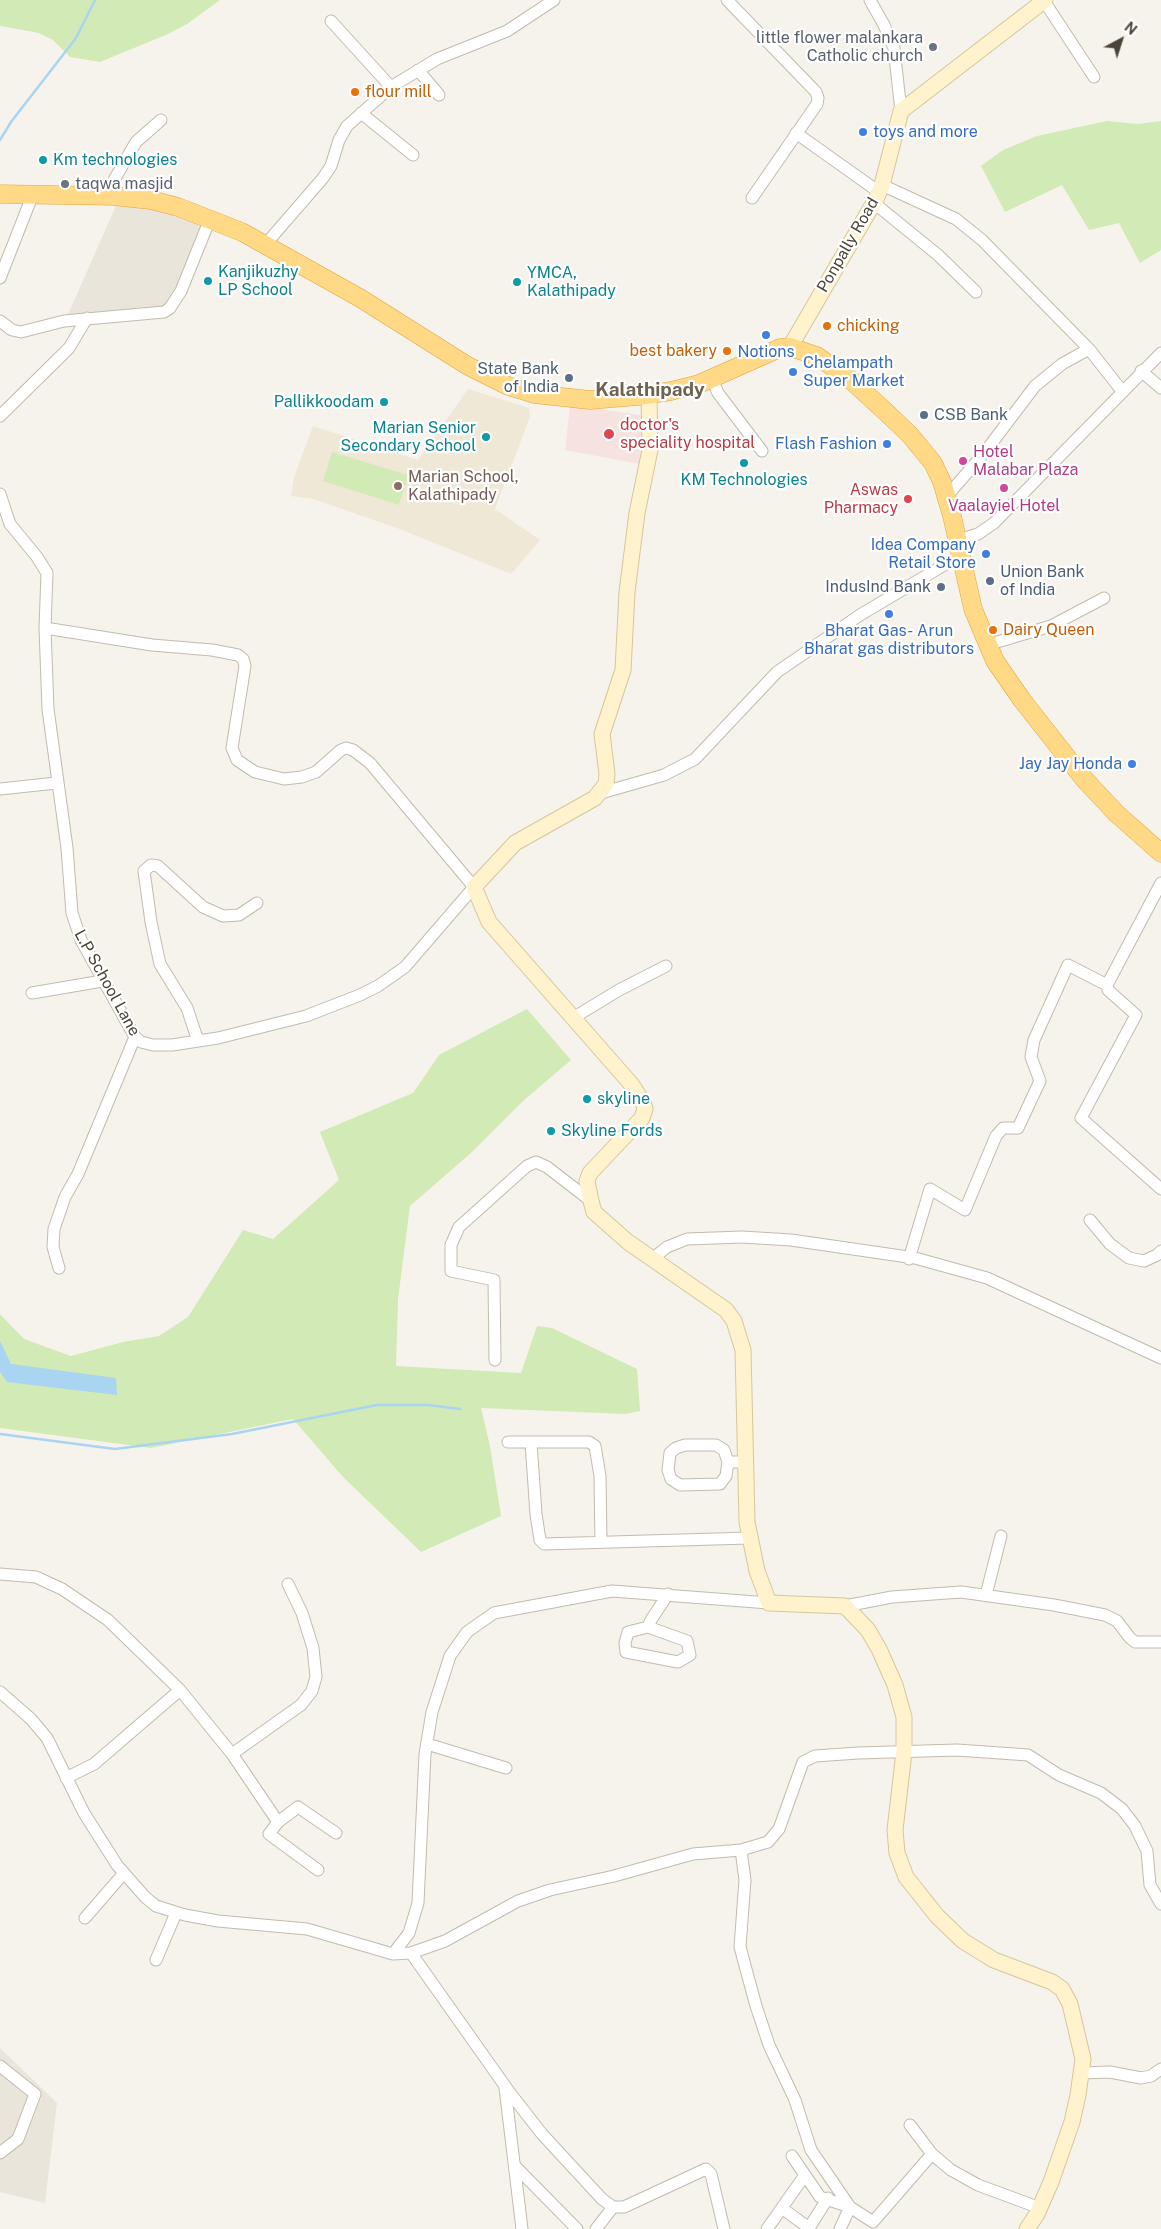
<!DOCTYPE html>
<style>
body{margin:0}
#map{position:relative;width:1161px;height:2229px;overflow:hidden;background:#f6f3ec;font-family:"Public Sans",sans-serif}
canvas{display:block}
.north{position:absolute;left:1096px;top:15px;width:50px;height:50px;-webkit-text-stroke:4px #fff;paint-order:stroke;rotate:40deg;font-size:14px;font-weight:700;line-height:20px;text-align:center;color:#4b4439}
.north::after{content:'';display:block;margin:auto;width:18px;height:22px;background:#4b4439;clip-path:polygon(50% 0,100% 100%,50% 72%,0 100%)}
</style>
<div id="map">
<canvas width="1161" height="2229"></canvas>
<div class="north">N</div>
</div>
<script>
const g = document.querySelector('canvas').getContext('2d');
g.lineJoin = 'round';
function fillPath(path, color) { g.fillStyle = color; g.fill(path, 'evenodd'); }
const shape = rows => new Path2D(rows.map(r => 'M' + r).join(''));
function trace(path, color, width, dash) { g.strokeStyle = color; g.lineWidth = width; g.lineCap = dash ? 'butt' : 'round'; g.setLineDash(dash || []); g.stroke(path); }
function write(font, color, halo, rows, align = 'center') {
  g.font = font + ' "Public Sans",sans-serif'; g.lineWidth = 4.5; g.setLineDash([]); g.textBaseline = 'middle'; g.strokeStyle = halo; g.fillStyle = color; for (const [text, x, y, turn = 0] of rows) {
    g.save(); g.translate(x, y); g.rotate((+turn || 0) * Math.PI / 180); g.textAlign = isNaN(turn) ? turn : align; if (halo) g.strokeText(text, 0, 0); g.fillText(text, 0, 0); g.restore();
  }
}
const residential = shape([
 [118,201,163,205,205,222,173,297,162,308,66,319],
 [0,2048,57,2103,45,2203,0,2192]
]);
const education = shape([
 [468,389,529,408,530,417,495,509,540,540,511,574,397,528,313,499,291,496,294,477,313,426,418,460]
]);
const medical = shape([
 [570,405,654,417,645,465,565,450]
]);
const green = shape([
 [0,0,220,0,187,24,168,34,100,62,70,57,53,40,39,33,0,26],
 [1107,121,1138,124,1161,121,1161,250,1140,263,1119,223,1089,230,1062,185,1005,212,981,166,1003,150,1037,136],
 [332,452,408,475,399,505,323,481],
 [527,1009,571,1060,523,1101,472,1152,410,1206,398,1299,396,1366,521,1373,537,1326,552,1328,637,1369,640,1411,625,1414,481,1408,490,1446,501,1516,421,1552,343,1477,293,1419,151,1448,0,1428,0,1314,24,1339,71,1356,123,1342,159,1336,188,1317,243,1230,273,1239,339,1180,320,1132,413,1093,439,1055]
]);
const water = shape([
 [0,1341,11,1364,116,1378,117,1395,7,1382,0,1372]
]);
const stream = shape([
 [0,140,11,122,76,38,95,0],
 [0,1434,115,1449,232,1434,377,1405,428,1405,460,1409]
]);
const minor = shape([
 [727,0,816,92,818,98,817,104,752,198],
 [870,0,884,25,894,48,901,111],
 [1044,1,1094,77],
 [331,21,391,87],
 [418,70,439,95],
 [361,113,413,155],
 [796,133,879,192],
 [882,185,956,219,982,240,1089,349,1122,391],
 [113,196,114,180,136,142,161,120],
 [874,203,938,255,976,292],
 [265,245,323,178,331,166,339,140,347,126,391,87,437,59,507,31,554,0],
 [0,278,33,194],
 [0,321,12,330,21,332,64,321,164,312,170,308,181,291,210,219],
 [1141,371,1161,388],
 [712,379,718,393,762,451],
 [0,416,69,348,87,318],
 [0,494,10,524,37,557,47,573,45,628,48,709,67,848,72,913,81,940,135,1037,141,1042,153,1045,172,1045,218,1038,306,1016,360,995,378,986,405,967,474,887,370,763,353,750,346,748,341,750,316,772,302,777,284,779,255,772,237,760,232,748,245,666,243,659,238,655,212,650,152,645,45,628],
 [947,496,985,452,1035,386,1062,364,1089,349],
 [958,540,978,534,994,523,1161,353],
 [987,645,1051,626,1104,598],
 [0,789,56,783],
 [601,793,664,775,695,759,777,672,860,615,961,555],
 [1161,883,1107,985,1108,990,1136,1015,1081,1118,1161,1189],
 [32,993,102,981],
 [573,1018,619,990,666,966],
 [198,1041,187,1008,160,964,151,922,144,871,151,865,158,866,203,907,223,916,239,915,257,903],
 [1090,1220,1110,1244,1129,1258,1144,1261,1157,1255,1161,1251],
 [652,1259,667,1247,687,1239,742,1237,791,1240,915,1258,987,1278,1161,1358],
 [909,1259,930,1189,965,1210,996,1136,1003,1128,1018,1128,1040,1081,1031,1057,1034,1040,1068,965,1107,985],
 [59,1268,53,1247,54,1229,65,1197,78,1174,135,1037],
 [495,1360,494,1280,451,1271,451,1245,459,1227,527,1166,536,1162,547,1167,591,1201],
 [508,1442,589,1442,595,1446,600,1476,601,1542],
 [531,1443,536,1514,540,1540,544,1544,749,1538],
 [728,1462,724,1450,716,1445,685,1445,676,1448,670,1453,668,1470,671,1479,680,1485,720,1484,726,1476,728,1462,745,1462],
 [0,1574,36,1577,62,1589,108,1620,180,1690],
 [986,1595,1001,1536],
 [845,1606,892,1597,961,1592,1054,1605,1105,1615,1117,1621,1130,1638,1135,1642,1161,1642],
 [648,1627,687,1641,690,1655,678,1662,626,1652,625,1643,628,1632,648,1627],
 [648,1627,651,1620,668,1594],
 [0,1692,31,1719,47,1738,84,1813,117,1865,145,1897,156,1906,185,1915,218,1921,307,1929,393,1954,411,1953,445,1941,518,1901,550,1890,614,1876,693,1854,741,1850,768,1842,779,1829,803,1762,815,1756,858,1753,957,1750,1028,1755,1059,1775,1101,1793,1122,1809,1135,1826,1147,1851,1150,1885,1161,1904],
 [427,1744,506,1768],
 [232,1754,278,1822,298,1807,336,1833],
 [66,1778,94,1764,180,1690,232,1754,301,1705,312,1691,316,1677,313,1648,302,1613,288,1584],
 [278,1822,269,1834,318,1870],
 [741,1850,745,1880,740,1947,756,2006,769,2045,795,2100,811,2150,850,2207,840,2229],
 [85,1918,124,1873],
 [411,1953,510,2093,542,2134,602,2199,613,2207,624,2207,706,2169,711,2174,724,2229],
 [393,1954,409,1933,418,1903,425,1754,432,1712,450,1656,467,1632,494,1613,612,1591,769,1603],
 [156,1960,176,1913],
 [0,2066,35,2094,18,2139,0,2153],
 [1081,2073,1110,2072,1141,2078,1151,2076,1161,2069],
 [505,2088,522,2229],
 [910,2125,932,2154,951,2170,978,2185,1040,2208],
 [792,2156,820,2197,850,2207,873,2222,932,2154],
 [515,2166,577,2229],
 [783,2209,809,2228,828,2198],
 [596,2229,613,2207],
 [767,2229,805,2175]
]);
const secondary = shape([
 [790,347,876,199,882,185,901,111,1045,0],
 [649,394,650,450,637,513,627,592,623,670,602,734,607,774,606,784,595,798,515,843,474,887,489,922,632,1085,643,1102,645,1109,642,1118,590,1173,587,1181,591,1201,594,1212,628,1242,726,1310,734,1321,743,1350,747,1522,757,1571,769,1603,845,1606,868,1630,879,1649,895,1685,904,1717,904,1752,895,1830,897,1853,906,1877,937,1916,963,1941,994,1960,1052,1982,1062,1989,1070,2004,1083,2059,1078,2095,1072,2122,1051,2182,1037,2214,1027,2229]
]);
const trunk = shape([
 [0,194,113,196,151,200,178,207,242,232,360,298,468,366,508,386,534,394,590,400,638,396,671,391,699,384,780,348,790,347,817,356,851,380,888,414,910,435,933,463,942,482,952,516,973,609,995,661,1022,700,1084,779,1117,814,1161,853]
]);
const markers = [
 [933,47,5,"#6b7280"],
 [355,92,5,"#e8710a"],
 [863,132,5,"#3f7fe0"],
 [43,160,5,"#0f9aa8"],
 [65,184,5,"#6b7280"],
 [208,281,5,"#0f9aa8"],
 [517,282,5,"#0f9aa8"],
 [827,326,5,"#e8710a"],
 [766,335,5,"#3f7fe0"],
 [727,351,5,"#e8710a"],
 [793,372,5,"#3f7fe0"],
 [569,378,5,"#5c6f8a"],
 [384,402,5,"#0f9aa8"],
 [924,415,5,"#5c6f8a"],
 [609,434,6,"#e0444e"],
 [486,437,5,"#0f9aa8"],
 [887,444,5,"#3f7fe0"],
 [963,461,5,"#d1479c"],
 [744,463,5,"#0f9aa8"],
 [398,486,5,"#8d6e63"],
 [1004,488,5,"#d1479c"],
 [908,499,5,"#e0444e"],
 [986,554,5,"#3f7fe0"],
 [990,581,5,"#5c6f8a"],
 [941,587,5,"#5c6f8a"],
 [889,614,5,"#3f7fe0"],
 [993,630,5,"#e8710a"],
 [1132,764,5,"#3f7fe0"],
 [587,1099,5,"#0f9aa8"],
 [551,1131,5,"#0f9aa8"]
];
const worshipNames = [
 ["little flower malankara",923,38],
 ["Catholic church",923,56],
 ["taqwa masjid",75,184,"left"]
];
const foodNames = [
 ["flour mill",365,92],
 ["chicking",837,326],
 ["best bakery",717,351,"right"],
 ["Dairy Queen",1003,630]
];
const shopNames = [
 ["toys and more",873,132,"left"],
 ["Notions",766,352,"center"],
 ["Chelampath",803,363,"left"],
 ["Super Market",803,381,"left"],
 ["Flash Fashion",877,444],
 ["Idea Company",976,545],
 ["Retail Store",976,563],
 ["Bharat Gas- Arun",889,631,"center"],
 ["Bharat gas distributors",889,649,"center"],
 ["Jay Jay Honda",1122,764]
];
const cultureNames = [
 ["Km technologies",53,160],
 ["Kanjikuzhy",218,272],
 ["LP School",218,290],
 ["YMCA,",527,273],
 ["Kalathipady",527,291],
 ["Pallikkoodam",374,402,"right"],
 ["Marian Senior",476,428,"right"],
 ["Secondary School",476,446,"right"],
 ["KM Technologies",744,480,"center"],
 ["skyline",597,1099],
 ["Skyline Fords",561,1131]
];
const streetNames = [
 ["Ponpally Road",848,245,-60],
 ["L.P School Lane",107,983,61]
];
const serviceNames = [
 ["State Bank",559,369],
 ["of India",559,387],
 ["CSB Bank",934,415,"left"],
 ["Union Bank",1000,572,"left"],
 ["of India",1000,590,"left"],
 ["IndusInd Bank",931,587]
];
const healthNames = [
 ["doctor's",620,425],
 ["speciality hospital",620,443],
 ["Aswas",898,490,"right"],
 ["Pharmacy",898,508,"right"]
];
const hotelNames = [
 ["Hotel",973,452],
 ["Malabar Plaza",973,470],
 ["Vaalayiel Hotel",1004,506,"center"]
];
const educationNames = [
 ["Marian School,",408,477],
 ["Kalathipady",408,495]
];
const quarterNames = [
 ["Kalathipady",650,390]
];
fillPath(residential, '#eae5da');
fillPath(education, '#efe8d6');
fillPath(medical, '#f6e3e0');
fillPath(green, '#d2eab5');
fillPath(water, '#a9d4f2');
trace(stream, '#a9d4f2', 2.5);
trace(minor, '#c2bbae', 13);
trace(secondary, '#d6c79b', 17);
trace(trunk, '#e0a43c', 19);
trace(minor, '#fff', 11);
trace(secondary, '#fff3cd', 15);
trace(trunk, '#ffd985', 18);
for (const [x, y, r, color] of markers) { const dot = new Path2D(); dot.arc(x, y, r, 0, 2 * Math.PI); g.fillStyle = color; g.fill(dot); trace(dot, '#fff', 2); }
write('16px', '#5b616d', '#fff', worshipNames, 'right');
write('16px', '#c56008', '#fff', foodNames, 'left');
write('16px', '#366cbe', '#fff', shopNames, 'right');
write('16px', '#0d838f', '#fff', cultureNames, 'left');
write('16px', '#4b4439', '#fff', streetNames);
write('16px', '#4e5e75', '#fff', serviceNames, 'right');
write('16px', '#be3a42', '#fff', healthNames, 'left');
write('16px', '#b23c85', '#fff', hotelNames, 'left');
write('16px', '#785e54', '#fff', educationNames, 'left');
write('bold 19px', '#6e6250', '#fff', quarterNames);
</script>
